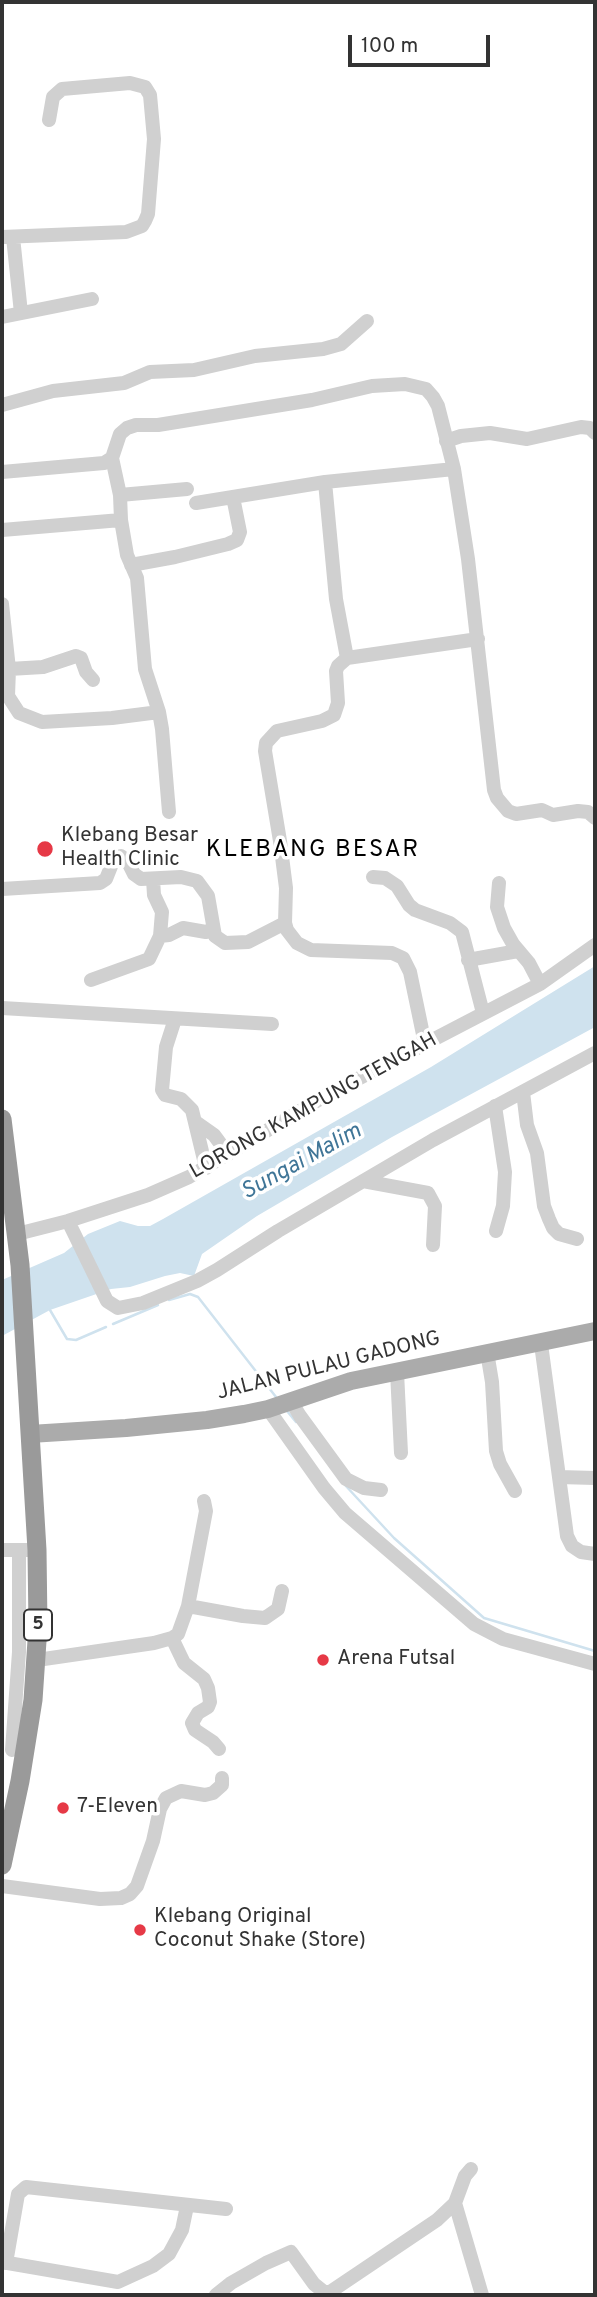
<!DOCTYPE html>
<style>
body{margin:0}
#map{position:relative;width:597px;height:2297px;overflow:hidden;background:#fff;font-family:Overpass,sans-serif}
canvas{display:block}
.frame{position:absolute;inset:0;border:4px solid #333;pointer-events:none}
.scale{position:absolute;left:348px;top:35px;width:142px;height:32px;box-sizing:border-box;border:4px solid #333;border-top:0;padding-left:9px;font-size:21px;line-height:24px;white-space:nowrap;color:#333;-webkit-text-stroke:5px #fff;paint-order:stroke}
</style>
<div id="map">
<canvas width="597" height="2297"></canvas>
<div class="frame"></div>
<div class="scale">100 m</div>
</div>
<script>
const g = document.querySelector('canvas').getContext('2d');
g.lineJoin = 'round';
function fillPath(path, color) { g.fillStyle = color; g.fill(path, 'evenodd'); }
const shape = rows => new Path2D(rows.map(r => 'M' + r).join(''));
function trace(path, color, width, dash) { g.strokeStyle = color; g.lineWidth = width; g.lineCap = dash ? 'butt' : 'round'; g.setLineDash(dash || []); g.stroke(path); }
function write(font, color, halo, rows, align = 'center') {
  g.font = font + ' Overpass,sans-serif'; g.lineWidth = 7; g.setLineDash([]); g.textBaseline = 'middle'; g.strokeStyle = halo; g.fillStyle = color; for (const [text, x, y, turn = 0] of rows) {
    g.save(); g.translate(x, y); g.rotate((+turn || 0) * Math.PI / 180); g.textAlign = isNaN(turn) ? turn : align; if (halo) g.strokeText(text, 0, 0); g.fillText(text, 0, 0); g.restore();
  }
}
const water = shape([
 [595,966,595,1027,392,1137,257,1216,202,1254,194,1276,180,1273,165,1276,130,1287,111,1289,50,1310,2,1336,2,1280,64,1253,88,1234,120,1221,138,1226,150,1226,163,1219,431,1067]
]);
const stream = shape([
 [169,1300,190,1294,198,1297,276,1397],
 [50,1310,67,1339,76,1340,106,1327],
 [113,1324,158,1305],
 [287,1411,296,1422],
 [345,1485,394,1538,484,1618,595,1651]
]);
const minor = shape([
 [2,237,126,232,142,226,145,221,148,214,154,139,150,95,145,87,130,83,62,89,53,97,49,120],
 [13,237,21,313],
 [2,317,92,299],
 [2,405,53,391,124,383,150,372,194,370,255,356,323,349,341,344,367,321],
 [446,441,461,436,490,433,527,439,581,427,590,428,595,433],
 [2,472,104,463,112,458],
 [325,482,336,599,347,658],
 [120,495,187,489],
 [196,503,325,482,454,469],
 [2,530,121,520],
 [131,565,175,557,228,544,237,540,240,532,233,497],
 [2,604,9,669,8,696,19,713,42,722,112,718,159,712],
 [9,669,43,667,76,656,81,658,86,672,93,680],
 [169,812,162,729,159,712,145,669,137,578,127,555,121,520,120,495,112,458,120,434,127,428,136,425,158,425,312,400,372,386,405,384,426,389,433,397,438,406,454,469,468,559,494,790,497,798,508,811,516,814,542,810,553,815,578,811,588,812,595,818],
 [373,877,385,878,397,886,409,905,415,910,450,923,462,932,483,1013],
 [153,879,154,895,162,912,160,936],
 [499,883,497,907,504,928,513,944,529,963,540,984],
 [2,889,100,883,106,879,114,859,121,856,128,862,134,874,141,879,181,877,197,881,208,896,215,936,225,943,248,942,285,923],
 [468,960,518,951],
 [91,980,149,959,160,936,169,935,183,928,206,932,213,930],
 [2,1008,272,1024],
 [175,1019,166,1047,162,1090,165,1095,181,1099,192,1110,206,1168],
 [425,1044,410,972,403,958,392,953,311,950,297,943,287,930,285,923,286,888,280,841,265,751,266,743,277,731,322,721,334,715,338,703,336,671,338,666,347,658,478,639],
 [523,1092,527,1125,537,1153,544,1206,549,1219,553,1228,559,1234,577,1239],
 [495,1106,505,1172,503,1206,496,1231],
 [197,1123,214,1135,228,1154],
 [363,1181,428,1193,435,1206,433,1245],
 [68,1221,107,1301,118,1308,143,1303,197,1281,217,1270,278,1231,433,1140,595,1053],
 [17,1234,68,1221,148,1195,189,1177,325,1096,540,984,595,945],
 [541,1344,567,1536,572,1546,581,1552,595,1554],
 [487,1352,492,1382,496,1451,500,1464,515,1491],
 [397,1372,401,1453],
 [295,1399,294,1406,300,1416,346,1479,364,1488,381,1490],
 [268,1409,324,1488,345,1513,474,1624,503,1639,595,1664],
 [559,1477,595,1478],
 [2,1550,28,1550],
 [188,1606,243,1616,265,1618,278,1609,282,1591],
 [172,1638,184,1663,204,1679,208,1688,210,1702,208,1707,198,1713,192,1723,195,1730,213,1742,219,1749],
 [37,1660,154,1643,172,1638,178,1634,188,1606,206,1511,204,1501],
 [12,1750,19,1652,19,1550],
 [2,1886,100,1899,121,1898,130,1894,137,1886,153,1841,160,1809,166,1798,181,1791,205,1795,213,1793,222,1785,222,1778],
 [455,2203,482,2295],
 [2,2262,118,2282,153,2266,169,2254,182,2230,187,2206],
 [6,2263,18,2194,26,2187,226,2209],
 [216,2295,231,2283,266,2263,291,2252,314,2284,324,2292,330,2292,437,2220,455,2203,465,2176,471,2169]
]);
const major = shape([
 [30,1434,126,1428,207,1420,244,1414,268,1409,351,1381,595,1331]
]);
const highway = shape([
 [2,1119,20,1265,37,1550,38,1626,33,1700,20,1781,2,1865]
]);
const markers = [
 [45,849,9,"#e63946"],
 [323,1660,7,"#e63946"],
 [63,1808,7,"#e63946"],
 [140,1930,7,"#e63946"]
];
const shields = [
 [38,1625,28]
];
const shieldNames = [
 ["5",38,1625]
];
const poiNames = [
 ["Klebang Besar",61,837],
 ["Health Clinic",61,861],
 ["Arena Futsal",337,1660],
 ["7-Eleven",77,1808],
 ["Klebang Original",154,1918],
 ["Coconut Shake (Store)",154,1942]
];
const streetNames = [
 ["LORONG KAMPUNG TENGAH",314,1107,-29],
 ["JALAN PULAU GADONG",329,1367,-14]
];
const waterNames = [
 ["Sungai Malim",302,1163,-29]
];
const quarterNames = [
 ["KLEBANG BESAR",313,851]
];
fillPath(water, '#cfe2ee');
trace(stream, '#cfe2ee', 2.5);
trace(minor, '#d0d0d0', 14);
trace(major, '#ababab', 18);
trace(highway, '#9a9a9a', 19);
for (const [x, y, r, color] of markers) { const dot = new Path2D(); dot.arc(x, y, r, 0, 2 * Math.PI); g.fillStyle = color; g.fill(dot); trace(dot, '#fff', 2.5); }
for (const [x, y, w] of shields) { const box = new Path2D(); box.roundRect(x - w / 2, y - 15.5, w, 31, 5); g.fillStyle = '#fff'; g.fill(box); trace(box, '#333', 2); }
write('bold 19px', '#333', null, shieldNames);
write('21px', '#333', '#fff', poiNames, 'left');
write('21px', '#333', '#fff', streetNames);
write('italic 23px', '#3f7597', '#fff', waterNames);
g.letterSpacing = '2px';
write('24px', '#000', '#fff', quarterNames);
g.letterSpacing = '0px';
</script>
